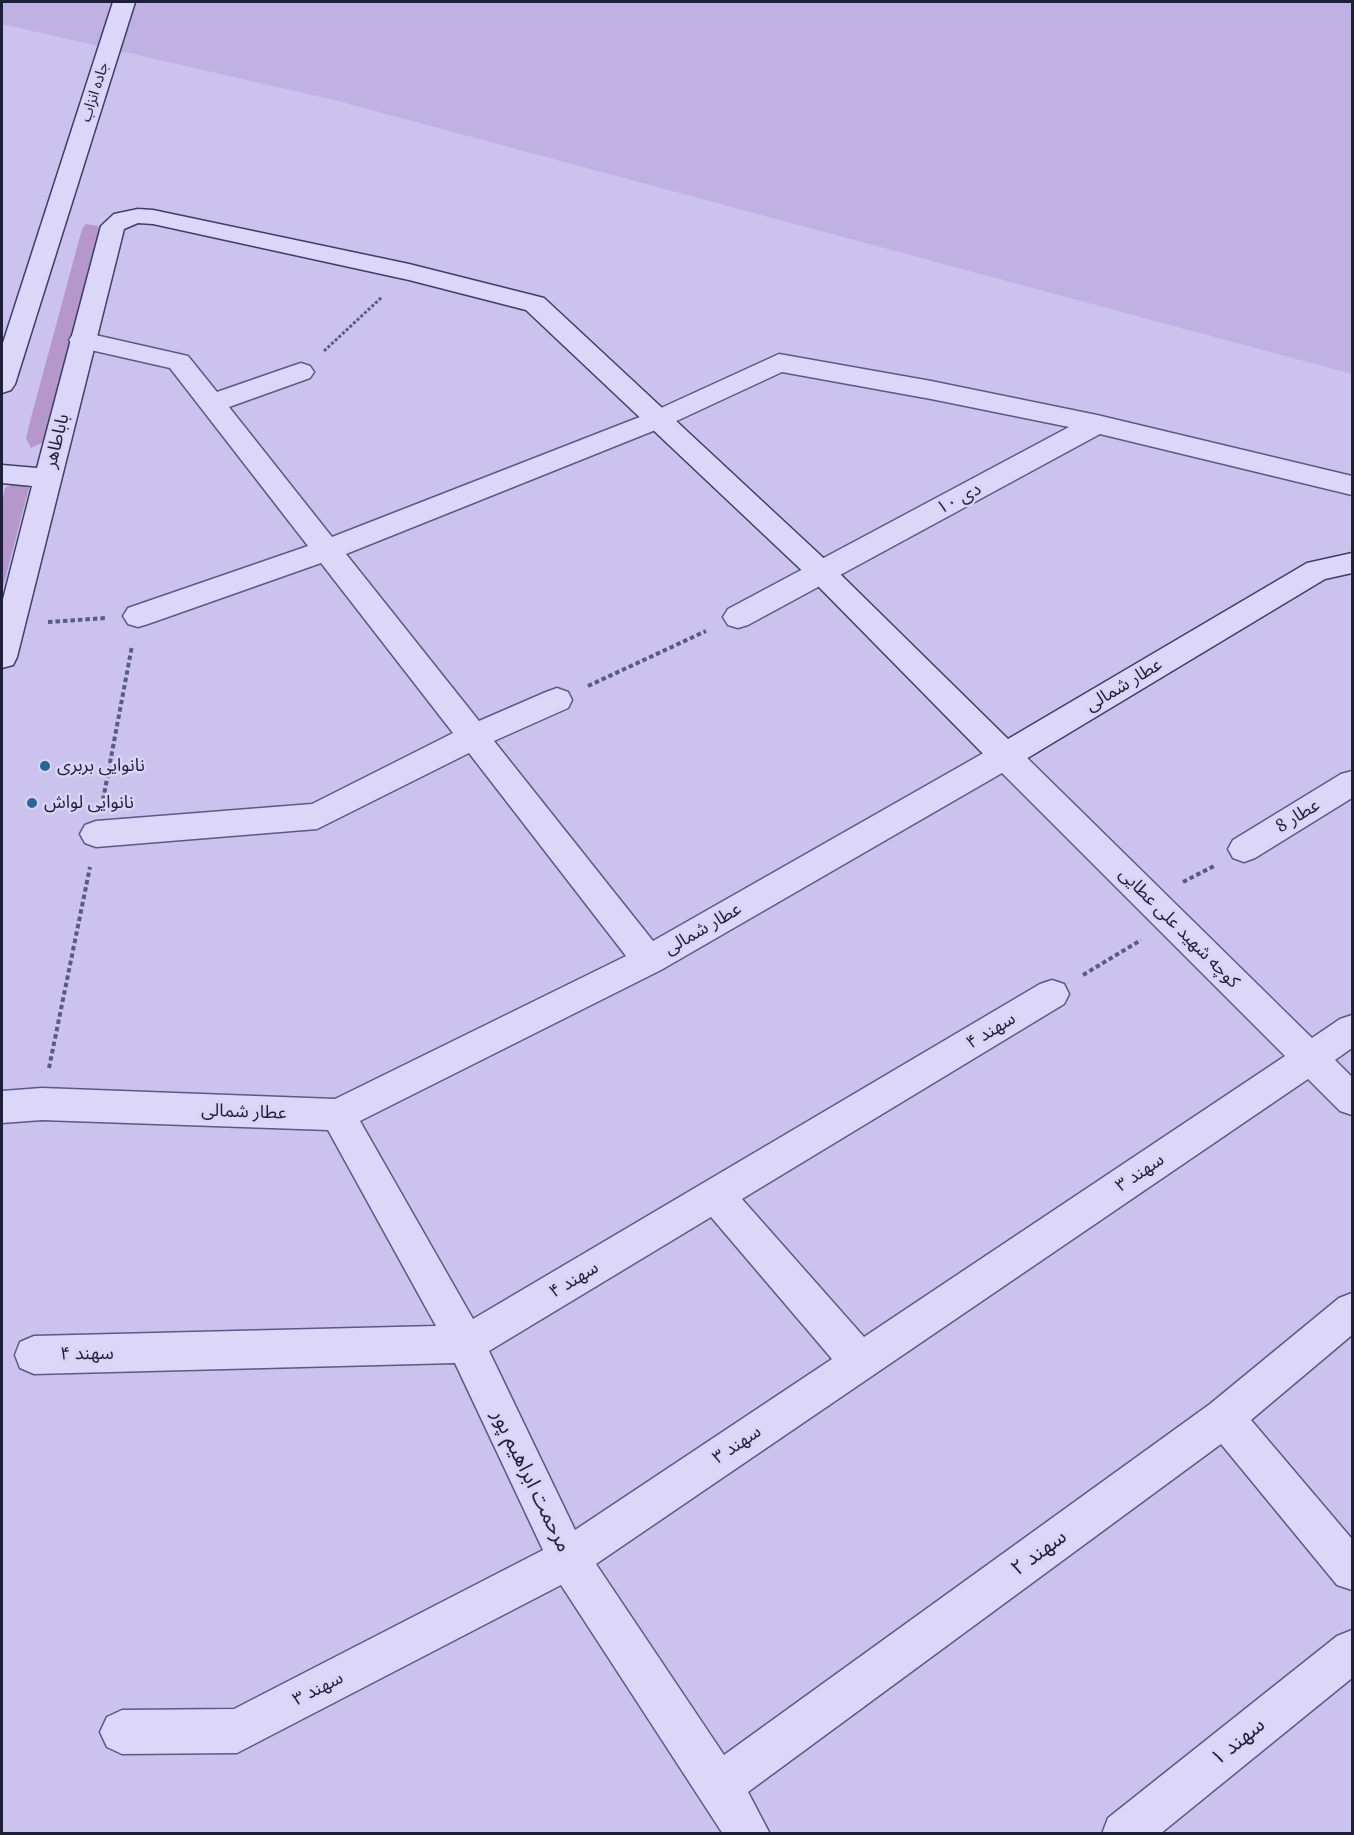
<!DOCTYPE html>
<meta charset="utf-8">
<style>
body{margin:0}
#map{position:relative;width:1354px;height:1835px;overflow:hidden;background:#cbc3ee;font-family:"PT Serif",serif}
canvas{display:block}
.frame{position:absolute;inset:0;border:3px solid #1e1f38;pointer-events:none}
</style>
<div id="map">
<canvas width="1354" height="1835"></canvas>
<div class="frame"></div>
</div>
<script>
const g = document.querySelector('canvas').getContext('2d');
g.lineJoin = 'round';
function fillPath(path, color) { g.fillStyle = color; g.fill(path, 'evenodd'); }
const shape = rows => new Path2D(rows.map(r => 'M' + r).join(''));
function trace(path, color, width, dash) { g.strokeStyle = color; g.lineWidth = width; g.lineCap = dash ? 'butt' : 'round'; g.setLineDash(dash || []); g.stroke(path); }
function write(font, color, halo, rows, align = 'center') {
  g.font = font + ' "PT Serif","Noto Sans Arabic",serif'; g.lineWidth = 5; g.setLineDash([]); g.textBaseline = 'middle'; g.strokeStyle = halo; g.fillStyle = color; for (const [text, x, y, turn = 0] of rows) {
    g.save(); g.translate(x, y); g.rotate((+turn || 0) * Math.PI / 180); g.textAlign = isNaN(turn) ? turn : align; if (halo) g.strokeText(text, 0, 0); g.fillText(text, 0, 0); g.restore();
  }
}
const farmland = shape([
 [2,2,1352,2,1352,374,334,100,2,24]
]);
const green = shape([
 [86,224,98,226,101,232,48,440,31,448,26,438,32,414,82,229],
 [14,483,23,483,29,488,2,591,2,502,5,488]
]);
const pathFar1 = shape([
 [324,351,382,297]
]);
const path = shape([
 [48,622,106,618],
 [588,686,706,631],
 [103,800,132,646],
 [1183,882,1214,866],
 [1083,975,1141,940],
 [49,1068,90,867]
]);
const street = shape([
 [82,332,188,356,217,392,292,366,301,363,310,366,314,372,310,378,229,407,332,537,650,413,779,354,931,381,1097,415,1352,476,1352,495,1100,434,748,625,738,628,728,625,723,617,728,609,1069,427,931,399,782,372,668,425,346,554,479,721,546,692,557,688,568,692,572,700,568,708,494,741,653,941,994,747,1005,744,1016,747,1312,1038,1340,1019,1352,1015,1352,1048,1335,1060,1352,1077,1352,1115,1340,1111,1308,1079,596,1564,724,1755,1210,1404,1339,1298,1352,1293,1352,1335,1251,1420,1352,1539,1352,1590,1337,1585,1221,1444,748,1792,770,1834,723,1834,561,1585,237,1753,122,1754,107,1747,100,1732,107,1717,122,1710,234,1709,543,1550,455,1363,34,1374,20,1368,15,1355,20,1342,34,1336,436,1326,328,1130,42,1120,2,1123,2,1091,42,1088,335,1099,626,956,469,753,317,829,96,847,85,843,80,834,85,825,96,821,312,804,453,733,321,563,148,624,138,627,128,624,123,616,128,608,308,546,170,368,73,346,69,340,73,334,82,332],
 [1002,773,1285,1056,864,1337,742,1199,1064,1004,1069,994,1064,984,1052,980,1040,984,473,1319,360,1121,661,970,1002,773],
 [711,1217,832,1359,575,1530,489,1351,711,1217],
 [1352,771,1352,798,1255,858,1244,862,1233,858,1228,849,1233,840,1341,774,1352,771],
 [1352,1630,1352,1678,1160,1834,1102,1834,1108,1818,1337,1636,1352,1630]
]);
const secondary = shape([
 [113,2,135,2,15,384,11,390,2,393,2,346,113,2],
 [138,209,153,210,409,264,544,298,832,566,1008,739,1307,563,1352,553,1352,573,1325,579,1016,765,1005,768,994,765,812,580,526,310,409,280,153,224,138,223,124,229,17,657,13,665,2,668,2,603,32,486,2,483,2,465,37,468,101,226,114,214,138,209]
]);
const markers = [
 [45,766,6,"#2b6496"],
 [32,803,6,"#2b6496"]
];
const farStreetnames = [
 ["جاده انزاب",95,92,-72]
];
const streetNames = [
 ["باباطاهر",57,441,-76],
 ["دی ۱۰",959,499,-28],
 ["عطار شمالی",1124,685,-31],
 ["عطار 8",1298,816,-31],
 ["کوچه شهید علی عطایی",1179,928,45],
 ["عطار شمالی",703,929,-30],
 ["سهند ۴",991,1031,-31],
 ["عطار شمالی",244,1112,2],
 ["سهند ۳",1140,1173,-34],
 ["سهند ۴",574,1280,-31],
 ["سهند ۴",87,1354,-1],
 ["سهند ۳",737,1445,-34],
 ["سهند ۳",318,1689,-27]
];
const poiNames = [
 ["نانوایی بربری",57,766],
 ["نانوایی لواش",44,803]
];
const nearStreetnames = [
 ["مرحمت ابراهیم پور",531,1481,64],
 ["سهند ۲",1039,1553,-36],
 ["سهند ۱",1238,1742,-39]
];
fillPath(farmland, '#c0b1e3');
fillPath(green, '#b697cc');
trace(street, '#5a5a88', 3);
trace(secondary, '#3d3e6a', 3);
trace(pathFar1, '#5a5a88', 3, [3, 2]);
trace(path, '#5a5a88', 4, [4.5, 3]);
fillPath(street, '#dcd6f8');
fillPath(secondary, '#dcd6f8');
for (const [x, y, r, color] of markers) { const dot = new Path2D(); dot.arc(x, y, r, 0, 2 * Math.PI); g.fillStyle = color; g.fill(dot); trace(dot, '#d9d3f5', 2); }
write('15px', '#1e1f38', '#d9d3f5', farStreetnames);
write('18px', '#1e1f38', '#d9d3f5', streetNames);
write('18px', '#1e1f38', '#d9d3f5', poiNames, 'left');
write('21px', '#1e1f38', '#d9d3f5', nearStreetnames);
</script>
